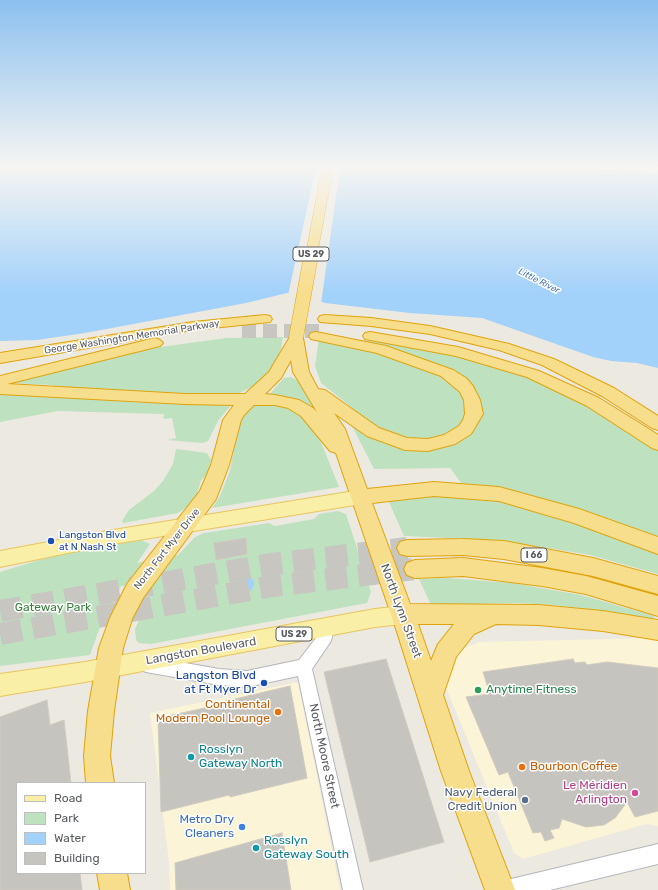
<!DOCTYPE html>
<meta charset="utf-8">
<style>
body{margin:0}
#map{position:relative;width:658px;height:890px;overflow:hidden;background:#ece9e1;font-family:Rubik,sans-serif}
canvas{display:block}
.legend{position:absolute;left:16px;top:782px;width:130px;height:92px;box-sizing:border-box;background:#fff;border:1px solid #bdbec0;margin:0;padding:5px 7px;list-style:none;font-size:12px;color:#595c61}
.legend li{display:flex;align-items:center;gap:8px;height:20px}
.legend b{width:20px;border:1px solid #bdbec0}
</style>
<div id="map">
<canvas width="658" height="890"></canvas>
<ul class="legend">
<li><b style="height:5px;background:#faefa7"></b>Road</li>
<li><b style="height:11px;background:#bee2bf"></b>Park</li>
<li><b style="height:11px;background:#a2d1fa"></b>Water</li>
<li><b style="height:11px;background:#c6c4be"></b>Building</li>
</ul>
</div>
<script>
const g = document.querySelector('canvas').getContext('2d');
g.lineJoin = 'round';
function fillPath(path, color) { g.fillStyle = color; g.fill(path, 'evenodd'); }
const shape = rows => new Path2D(rows.map(r => 'M' + r).join(''));
function trace(path, color, width, dash) { g.strokeStyle = color; g.lineWidth = width; g.lineCap = dash ? 'butt' : 'round'; g.setLineDash(dash || []); g.stroke(path); }
function write(font, color, halo, rows, align = 'center') {
  g.font = font + ' Rubik,sans-serif'; g.lineWidth = 3; g.setLineDash([]); g.textBaseline = 'middle'; g.strokeStyle = halo; g.fillStyle = color; for (const [text, x, y, turn = 0] of rows) {
    g.save(); g.translate(x, y); g.rotate((+turn || 0) * Math.PI / 180); g.textAlign = isNaN(turn) ? turn : align; if (halo) g.strokeText(text, 0, 0); g.fillText(text, 0, 0); g.restore();
  }
}
const commercial = shape([
 [653,638,658,640,658,826,646,824,523,859,514,853,445,685,459,650,479,642],
 [298,682,340,890,170,890,169,862,150,713]
]);
const green = shape([
 [283,337,281,349,273,369,252,387,239,393,224,396,56,389,54,385,11,383,89,362,153,348,226,338],
 [319,339,349,343,437,371,463,391,468,415,459,430,429,440,410,440,381,432,352,413,355,410,321,383,315,366],
 [360,340,429,348,512,371,556,387,647,441,658,450,658,539,643,531,590,512,492,487,462,484,450,468,374,469,349,420,361,428,440,445,479,408,441,367,406,353],
 [291,377,298,381,320,416,296,400,284,396,268,396,284,378],
 [0,393,147,403,232,404,218,421,208,441,202,443,167,440,176,438,172,418,165,419,163,418,164,414,58,411,0,422],
 [256,404,282,406,300,412,317,432,339,487,212,508,220,496,230,471,239,424,248,409],
 [176,449,207,453,211,460,207,475,201,480,196,498,189,506,178,513,123,523,122,521,129,510,154,491,163,481,173,464],
 [430,496,464,497,498,501,594,530,658,554,658,574,590,555,542,547,491,540,404,536,388,500],
 [338,511,346,514,371,592,367,603,151,644,139,643,136,640,135,629,153,591,138,584,121,586,101,624,90,655,0,666,0,572,59,554,141,540,150,544,137,563,178,555,195,537,204,533,269,523,275,526,314,519,319,514],
 [447,578,512,583,581,595,654,616,654,620,613,612,554,605,518,603,431,605,419,579]
]);
const water = shape([
 [0,168,590,168,658,172,658,368,637,363,611,361,593,357,482,318,410,313,325,303,295,293,287,293,246,303,85,333,37,340,0,341],
 '238 584a8 8 0 1 1 16 0a8 8 0 1 1-16 0Z'
]);
const pier = shape([
 [316,168,340,168,321,304,306,298,288,295]
]);
const building = shape([
 [246,538,247,554,216,560,214,543,246,538],
 [386,659,444,842,370,862,324,672,386,659],
 [573,659,575,663,585,662,587,665,607,662,658,668,658,811,635,817,627,802,615,818,604,825,586,827,562,819,559,828,550,830,554,838,545,841,541,832,533,833,508,772,499,775,466,697,490,694,483,672,573,659],
 [290,686,307,778,230,797,229,795,161,812,158,718,219,705,218,703,290,686],
 [47,700,50,725,64,720,71,783,17,783,17,873,80,873,82,890,0,890,0,717,47,700],
 [282,833,291,890,176,890,175,863,282,833]
]);
const highwayTunnelFar1 = shape([
 [242,331,322,331]
]);
const highwayTunnel = shape([
 [0,611,271,564,407,548],
 [0,634,273,586,415,569]
]);
const minor = shape([
 [326,621,331,623,334,628,331,641,312,669,363,890,343,890,298,676,247,687,219,685,146,672,140,669,138,664,140,659,146,656,219,669,247,671,299,660,316,638,321,623,326,621],
 [658,844,658,864,550,890,497,890,500,883,507,880,658,844]
]);
const major = shape([
 [361,490,367,492,370,497,367,502,361,504,107,545,0,567,0,551,107,531,361,490],
 [402,606,409,609,412,615,409,621,402,624,375,627,85,682,0,696,0,674,85,662,375,609,402,606]
]);
const highway = shape([
 [265,315,270,316,272,319,270,322,193,330,0,363,0,353,193,322,265,315],
 [325,315,371,318,430,326,509,344,554,359,614,388,658,416,658,430,652,428,602,396,542,365,499,350,430,334,371,326,320,322,318,319,320,316,325,315],
 [316,332,386,346,453,370,466,378,473,386,480,400,483,414,471,434,455,444,428,451,405,450,367,436,334,413,345,429,367,489,434,482,499,487,579,509,658,537,658,554,574,523,499,501,434,496,372,503,410,604,539,605,603,611,658,620,658,640,603,631,539,625,496,624,474,634,456,657,443,695,469,771,515,890,485,890,441,771,397,632,336,453,330,451,301,416,288,408,275,405,254,405,244,415,241,420,229,465,216,499,143,598,132,619,123,648,114,711,110,756,114,783,86,783,84,756,88,711,99,648,110,618,127,584,200,491,211,465,223,420,234,405,185,404,0,394,0,376,155,338,160,340,163,343,160,346,7,384,185,394,245,394,269,372,291,335,296,334,301,335,303,338,309,372,318,389,325,390,379,428,407,438,428,439,444,435,459,426,463,420,465,414,464,400,460,392,441,376,377,353,311,339,309,336,311,333,316,332],
 [291,360,293,372,317,412,313,408,299,400,275,395,265,394,281,378,291,360],
 [418,624,454,624,438,644,431,661,418,624],
 [370,332,458,347,539,371,599,398,644,426,658,435,658,450,652,448,587,406,527,377,456,356,365,339,363,336,365,333,370,332],
 [463,539,504,541,593,558,658,576,658,594,593,576,504,559,463,555,407,556,400,554,397,548,400,542,407,540,463,539],
 [463,558,542,568,586,576,658,596,658,616,586,594,542,586,463,576,415,578,407,575,404,569,407,563,415,560,463,558],
 [97,873,127,873,130,890,100,890,97,873]
]);
const highwayBridgeFar1 = shape([
 [311,257,327,171]
]);
const highwayBridge = shape([
 [296,338,311,256]
]);
const markers = [
 [51,541,4,"#1a4fb4"],
 [264,683,4,"#1a4fb4"],
 [478,690,4,"#2e9e5b"],
 [278,712,4,"#e8710a"],
 [191,757,4,"#0f9aa8"],
 [522,767,4,"#e8710a"],
 [635,793,4,"#d1479c"],
 [525,800,4,"#5c6f8a"],
 [242,827,4,"#3f7fe0"],
 [256,848,4,"#0f9aa8"]
];
const shields = [
 [311,254,36],
 [534,555,26],
 [294,634,36]
];
const shieldNames = [
 ["US 29",311,254],
 ["I 66",534,555],
 ["US 29",294,634]
];
const farWaternames = [
 ["Little River",539,281,27]
];
const streetNames = [
 ["George Washington Memorial Parkway",132,337,-9],
 ["North Fort Myer Drive",167,549,-52]
];
const transitNames = [
 ["Langston Blvd",59,535],
 ["at N Nash St",59,547]
];
const nearParknames = [
 ["Gateway Park",53,608]
];
const nearStreetnames = [
 ["North Lynn Street",401,611,70],
 ["Langston Boulevard",201,651,-10],
 ["North Moore Street",324,756,78]
];
const nearTransitnames = [
 ["Langston Blvd",256,676],
 ["at Ft Myer Dr",256,690]
];
const nearLeisurenames = [
 ["Anytime Fitness",486,690]
];
const nearFoodnames = [
 ["Continental",270,705],
 ["Modern Pool Lounge",270,719],
 ["Bourbon Coffee",530,767,"left"]
];
const nearCulturenames = [
 ["Rosslyn",199,750],
 ["Gateway North",199,764],
 ["Rosslyn",264,841],
 ["Gateway South",264,855]
];
const nearHotelnames = [
 ["Le Méridien",627,786],
 ["Arlington",627,800]
];
const nearServicenames = [
 ["Navy Federal",517,793],
 ["Credit Union",517,807]
];
const nearShopnames = [
 ["Metro Dry",234,820],
 ["Cleaners",234,834]
];
fillPath(commercial, '#fbf4d6');
fillPath(green, '#bee2bf');
fillPath(water, '#a2d1fa');
fillPath(pier, '#ece9e1');
fillPath(building, '#c6c4be');
trace(building, '#d0cbbf', 1);
trace(highwayTunnelFar1, '#c7c6c1', 14, [14, 7]);
trace(highwayTunnel, '#c7c6c1', 22, [22, 11]);
trace(minor, '#b3b6bb', 2);
trace(major, '#e9c55c', 2);
trace(highway, '#e0a30c', 2);
fillPath(minor, '#fff');
fillPath(major, '#faefa7');
fillPath(highway, '#f7de8c');
trace(highwayBridgeFar1, '#e0a30c', 12, []);
trace(highwayBridge, '#e0a30c', 15, []);
trace(highwayBridgeFar1, '#f7de8c', 11);
trace(highwayBridge, '#f7de8c', 14);
const sky = g.createLinearGradient(0, 0, 0, 293);
sky.addColorStop(0, '#8cc0ef');
sky.addColorStop(0.57, '#f6f5f2');
sky.addColorStop(1, '#f6f5f200');
g.fillStyle = sky;
g.fillRect(0, 0, 658, 293);
for (const [x, y, r, color] of markers) { const dot = new Path2D(); dot.arc(x, y, r, 0, 2 * Math.PI); g.fillStyle = color; g.fill(dot); trace(dot, '#fff', 1.5); }
for (const [x, y, w] of shields) { const box = new Path2D(); box.roundRect(x - w / 2, y - 7, w, 14, 3); g.fillStyle = '#fff'; g.fill(box); trace(box, '#595c61', 1); }
write('bold 9px', '#595c61', null, shieldNames);
write('italic 9px', '#4478b2', '#fff', farWaternames);
write('10px', '#595c61', '#fff', streetNames);
write('10px', '#164399', '#fff', transitNames, 'left');
write('12px', '#38813e', '#fff', nearParknames);
write('12px', '#595c61', '#fff', nearStreetnames);
write('12px', '#164399', '#fff', nearTransitnames, 'right');
write('12px', '#27864d', '#fff', nearLeisurenames, 'left');
write('12px', '#c56008', '#fff', nearFoodnames, 'right');
write('12px', '#0d838f', '#fff', nearCulturenames, 'left');
write('12px', '#b23c85', '#fff', nearHotelnames, 'right');
write('12px', '#4e5e75', '#fff', nearServicenames, 'right');
write('12px', '#366cbe', '#fff', nearShopnames, 'right');
</script>
